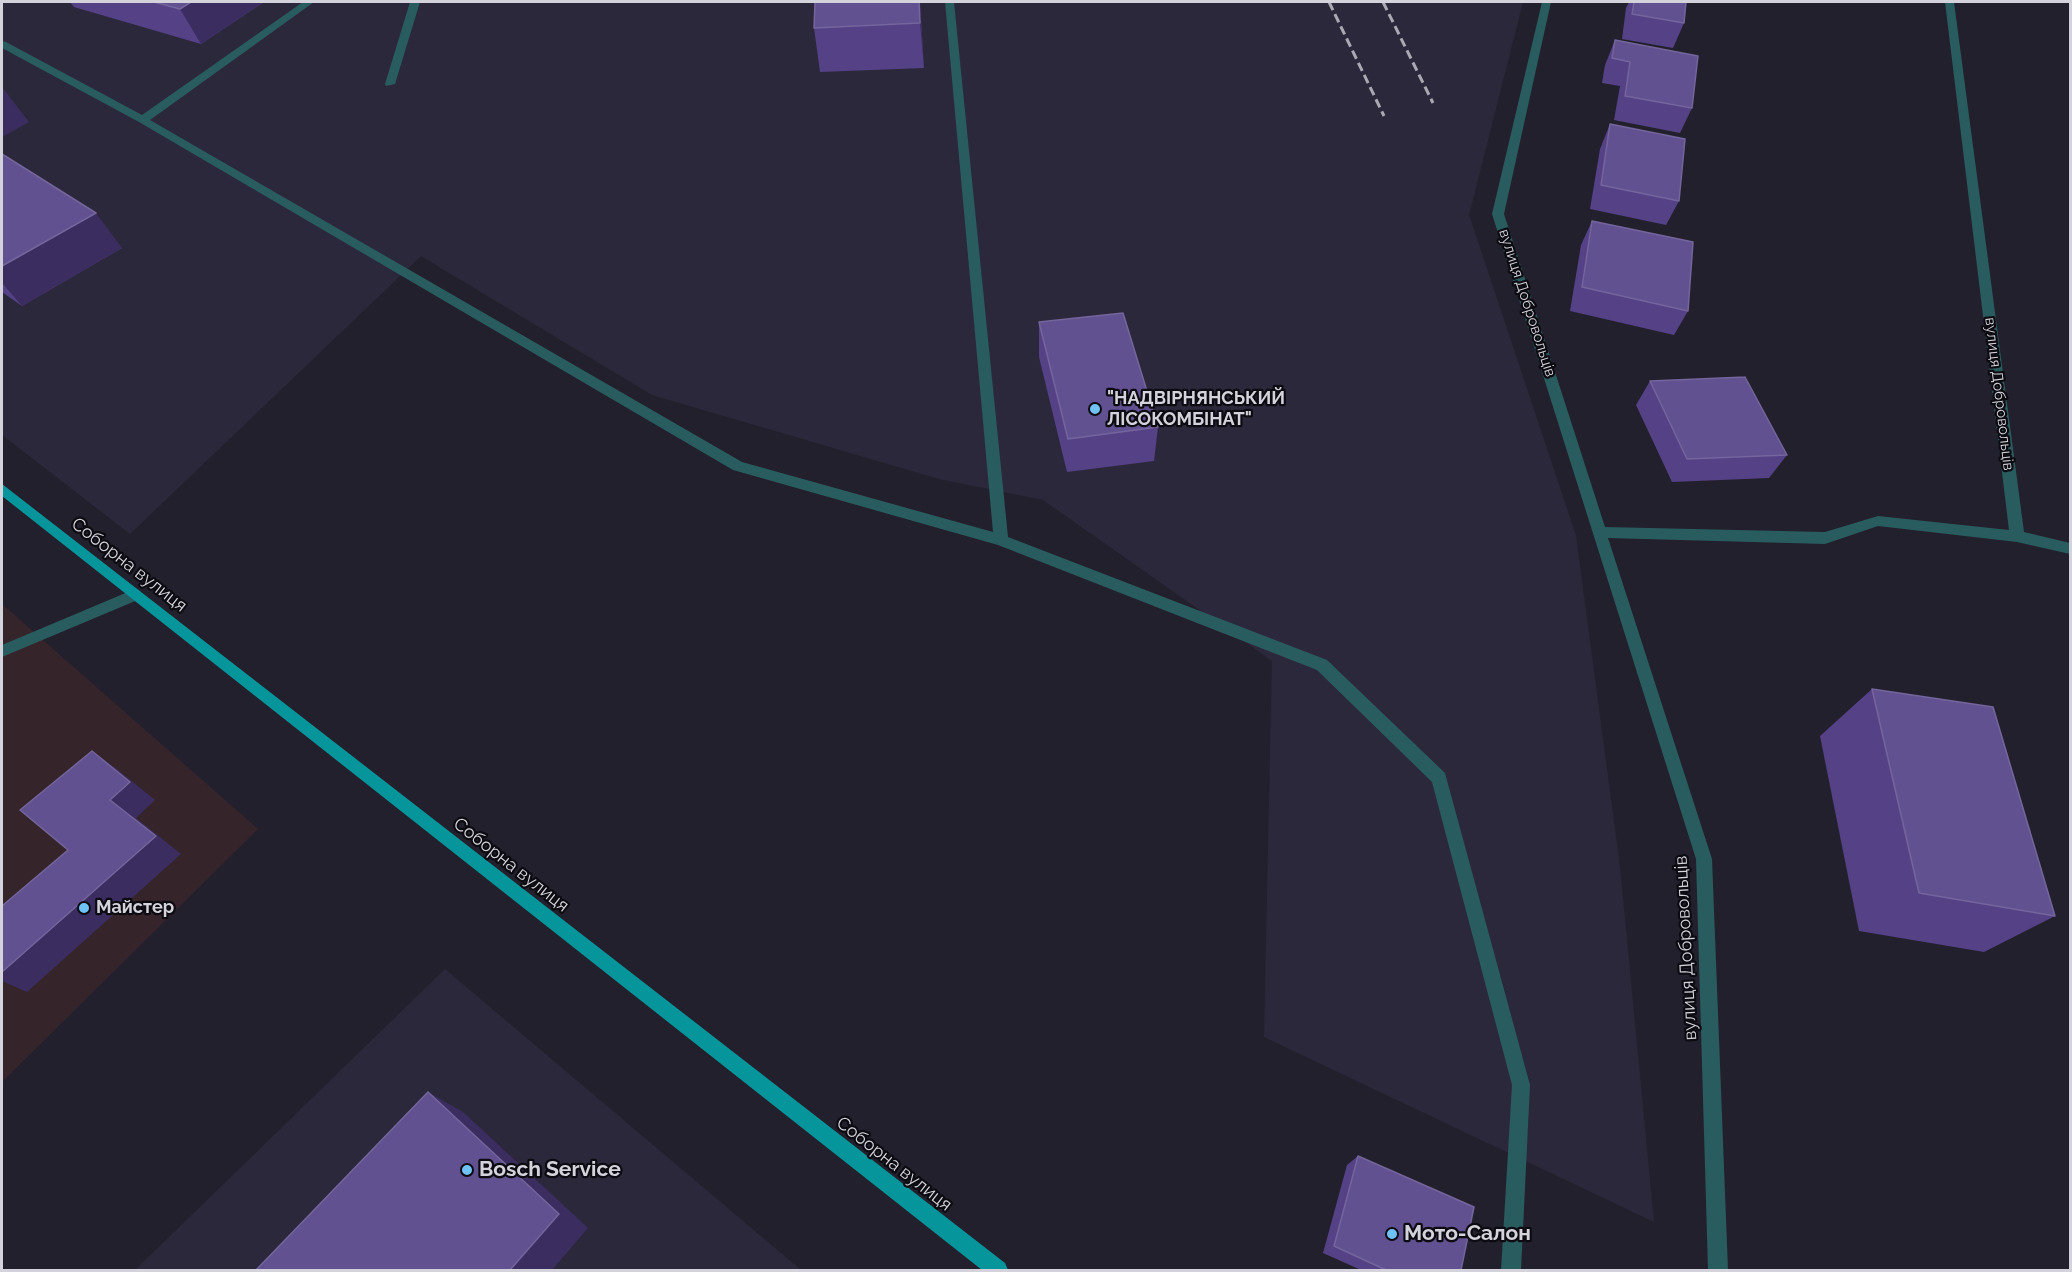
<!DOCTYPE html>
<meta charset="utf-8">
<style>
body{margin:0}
#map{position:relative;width:2072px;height:1272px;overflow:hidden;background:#23202d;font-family:Raleway,sans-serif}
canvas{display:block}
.frame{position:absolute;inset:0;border:3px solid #d4d3dc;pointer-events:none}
</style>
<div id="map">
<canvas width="2072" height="1272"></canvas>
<div class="frame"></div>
</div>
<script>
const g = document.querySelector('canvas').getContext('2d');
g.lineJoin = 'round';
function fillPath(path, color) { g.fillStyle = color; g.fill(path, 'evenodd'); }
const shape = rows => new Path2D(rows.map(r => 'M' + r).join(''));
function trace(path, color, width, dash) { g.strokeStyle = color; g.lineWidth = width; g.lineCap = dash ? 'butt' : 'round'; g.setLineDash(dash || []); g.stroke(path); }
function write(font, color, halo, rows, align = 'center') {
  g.font = font + ' Raleway,sans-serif'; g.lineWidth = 4.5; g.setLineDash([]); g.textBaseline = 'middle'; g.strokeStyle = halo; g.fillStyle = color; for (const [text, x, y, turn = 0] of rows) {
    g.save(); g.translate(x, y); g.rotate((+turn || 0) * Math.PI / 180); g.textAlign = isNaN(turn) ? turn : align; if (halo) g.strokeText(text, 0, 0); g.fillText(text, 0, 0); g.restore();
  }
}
const commercial = shape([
 [2,604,258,829,2,1082]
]);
const built = shape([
 [2,2,1523,2,1469,215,1576,536,1620,867,1654,1222,1264,1037,1272,661,1043,500,939,479,652,395,421,256,130,534,2,435],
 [445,969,801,1270,135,1270]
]);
const lane = shape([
 [303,2,314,2,150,120,742,462,993,532,945,2,954,2,1008,537,1327,660,1445,773,1530,1085,1521,1270,1501,1270,1512,1085,1432,782,1317,670,998,545,733,470,139,122,2,48,2,41,6,42,142,115,303,2],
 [410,2,420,2,395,84,386,86,385,84,410,2]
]);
const street = shape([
 [1542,2,1551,2,1504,214,1605,527,1825,532,1878,516,2009,530,1945,2,1954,2,2024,532,2070,543,2070,554,2017,542,1878,526,1825,544,1608,538,1712,859,1728,1270,1708,1270,1696,859,1492,214,1542,2],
 [135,589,140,591,142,595,140,599,2,657,2,645,135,589]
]);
const primary = shape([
 [2,484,1005,1263,1008,1270,982,1270,2,496,2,484]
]);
const rail = shape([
 [1329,2,1384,116],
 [1383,2,1433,103]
]);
const wall = shape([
 [70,2,264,2,201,44,74,7],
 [815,2,920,2,924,68,820,72,814,28],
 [1629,2,1686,2,1684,23,1673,48,1622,39,1626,8],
 [1615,40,1692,108,1680,133,1614,120,1620,86,1602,83,1605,65],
 [1610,124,1679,201,1666,225,1590,209,1600,149],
 [2,154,122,248,22,306,2,292],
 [1592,221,1688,311,1674,335,1570,311,1581,245],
 [1039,322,1158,427,1154,461,1067,472,1039,357],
 [1650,381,1787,455,1769,478,1672,482,1636,405],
 [1872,689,2055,916,1984,952,1859,931,1820,736],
 [1358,1156,1461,1270,1361,1270,1323,1253,1347,1165]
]);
const shadedWall = shape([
 [191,2,264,2,201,44,180,9],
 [919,2,920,2,924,68,920,23],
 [2,87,29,122,2,137],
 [96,213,122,248,22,306,2,283,2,266],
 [92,751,118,770,155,800,136,818,181,854,27,992,2,981,2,972,110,800],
 [428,1092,463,1112,588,1228,552,1270,510,1270]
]);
const building = shape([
 [154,2,191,2,180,9,154,2],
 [815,2,919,2,920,23,814,28,815,2],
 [1634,2,1686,2,1684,23,1632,14,1634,2],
 [1615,40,1698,56,1692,108,1625,96,1630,62,1612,58,1615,40],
 [1610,124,1685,139,1679,201,1601,185,1610,124],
 [2,154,96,213,2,266,2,154],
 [1592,221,1693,242,1688,311,1582,287,1592,221],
 [1123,313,1158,427,1068,439,1039,322,1123,313],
 [1745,377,1787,455,1687,459,1650,381,1745,377],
 [1872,689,1993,707,2055,916,1919,893,1872,689],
 [92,751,130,782,110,800,156,836,2,972,2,906,68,850,20,810,92,751],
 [428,1092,559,1214,510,1270,256,1270,428,1092],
 [1358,1156,1474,1207,1461,1270,1386,1270,1334,1246,1358,1156]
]);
const markers = [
 [1095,409,6,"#70c1f4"],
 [84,908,6,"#70c1f4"],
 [467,1170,6,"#70c1f4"],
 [1392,1234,6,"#70c1f4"]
];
const farStreetnames = [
 ["вулиця Добровольців",1527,303,72],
 ["вулиця Добровольців",1999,394,83]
];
const poiNames = [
 ["\"НАДВІРНЯНСЬКИЙ",1107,399],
 ["ЛІСОКОМБІНАТ\"",1107,420],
 ["Майстер",96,908]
];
const streetNames = [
 ["Соборна вулиця",129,565,38],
 ["Соборна вулиця",511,865,38],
 ["вулиця Добровольців",1686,948,-93],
 ["Соборна вулиця",894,1164,38]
];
const nearPoinames = [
 ["Bosch Service",479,1170],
 ["Мото-Салон",1404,1234]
];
fillPath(commercial, '#36242b');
fillPath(built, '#2c283b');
fillPath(lane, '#295c5f');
fillPath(street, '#295c5f');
fillPath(primary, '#06959b');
trace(rail, '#aaa9b3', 3, [9, 4.5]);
fillPath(wall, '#554186');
fillPath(shadedWall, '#3b2d5f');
fillPath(building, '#625190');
trace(building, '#74659c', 1.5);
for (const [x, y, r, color] of markers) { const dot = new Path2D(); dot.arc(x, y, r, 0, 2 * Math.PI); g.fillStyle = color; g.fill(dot); trace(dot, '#0c0b11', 2); }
write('15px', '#d4d3dc', '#0c0b11', farStreetnames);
write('bold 18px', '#d4d3dc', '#0c0b11', poiNames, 'left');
write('18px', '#d4d3dc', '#0c0b11', streetNames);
write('bold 21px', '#d4d3dc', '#0c0b11', nearPoinames, 'left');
</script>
